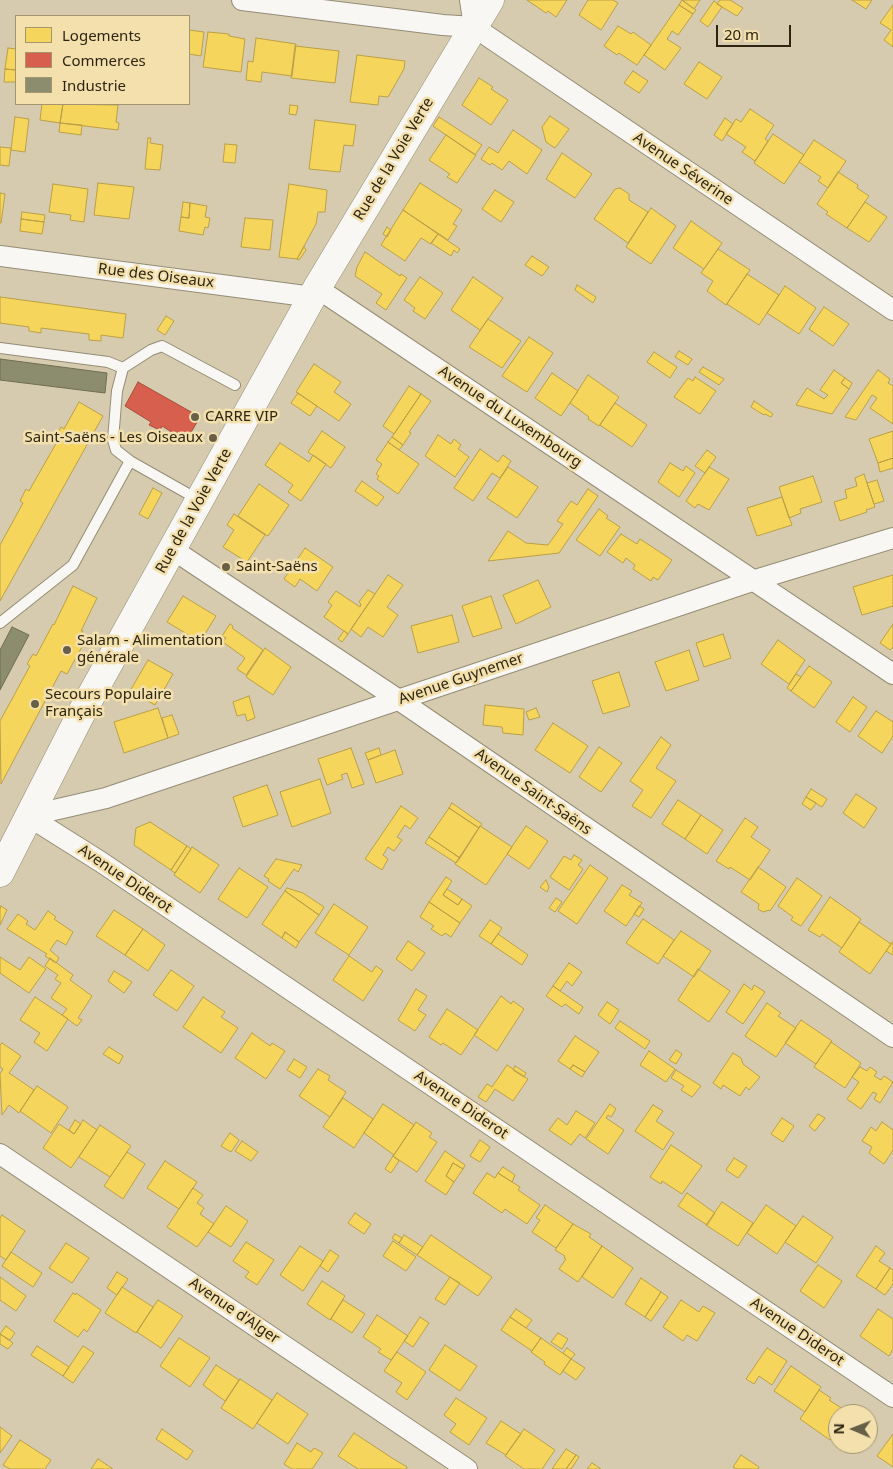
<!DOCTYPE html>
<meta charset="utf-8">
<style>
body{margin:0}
#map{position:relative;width:893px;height:1469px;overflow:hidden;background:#d6cbaf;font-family:"Noto Sans",sans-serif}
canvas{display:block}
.legend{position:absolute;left:15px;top:15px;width:175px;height:90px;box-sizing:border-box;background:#f3e0ad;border:1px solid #a4956f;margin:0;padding:6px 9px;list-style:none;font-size:15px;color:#2d2512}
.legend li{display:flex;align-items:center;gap:10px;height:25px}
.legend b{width:25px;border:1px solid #a4956f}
.north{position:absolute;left:828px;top:1404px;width:50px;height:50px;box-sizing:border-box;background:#f3e0ad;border:1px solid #a4956f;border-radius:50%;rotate:271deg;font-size:14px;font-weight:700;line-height:20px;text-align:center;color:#2d2512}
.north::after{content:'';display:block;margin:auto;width:18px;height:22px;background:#685f49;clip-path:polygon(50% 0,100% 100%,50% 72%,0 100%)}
.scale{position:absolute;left:716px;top:25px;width:75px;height:22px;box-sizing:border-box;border:2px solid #2d2512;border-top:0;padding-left:6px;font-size:15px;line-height:18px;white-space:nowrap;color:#2d2512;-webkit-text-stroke:4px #f3e0ad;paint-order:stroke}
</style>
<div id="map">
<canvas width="893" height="1469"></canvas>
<ul class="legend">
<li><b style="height:14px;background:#f6d55c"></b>Logements</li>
<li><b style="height:14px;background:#d6604d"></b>Commerces</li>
<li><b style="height:14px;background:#8c8c6e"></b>Industrie</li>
</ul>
<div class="north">N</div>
<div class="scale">20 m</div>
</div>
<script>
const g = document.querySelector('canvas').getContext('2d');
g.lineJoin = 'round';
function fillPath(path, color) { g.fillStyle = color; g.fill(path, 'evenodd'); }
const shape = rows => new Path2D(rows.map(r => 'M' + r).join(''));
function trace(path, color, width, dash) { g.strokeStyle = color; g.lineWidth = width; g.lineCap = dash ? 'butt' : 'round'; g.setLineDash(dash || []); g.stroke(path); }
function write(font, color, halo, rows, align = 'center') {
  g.font = font + ' "Noto Sans",sans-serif'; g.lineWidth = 5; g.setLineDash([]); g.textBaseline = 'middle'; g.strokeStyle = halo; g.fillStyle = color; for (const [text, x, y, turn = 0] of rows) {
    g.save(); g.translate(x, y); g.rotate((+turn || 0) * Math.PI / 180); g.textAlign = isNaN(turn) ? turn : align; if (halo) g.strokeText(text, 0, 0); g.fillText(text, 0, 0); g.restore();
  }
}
const homes = shape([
 [527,0,567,0,556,17,548,11,546,13,527,0],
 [588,0,613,0,618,3,601,30,579,15,588,0],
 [682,0,700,0,694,9,682,0],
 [682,0,696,10,693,14,679,5,682,0],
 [720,0,730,0,743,8,737,16,717,4,720,0],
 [852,0,872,0,866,9,852,0],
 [714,1,722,7,708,27,700,21,714,1],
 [679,5,693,14,678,35,672,31,667,39,681,48,665,70,644,55,679,5],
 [893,5,893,47,884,40,891,30,880,23,893,5],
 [618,26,631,34,633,32,651,45,637,65,619,53,617,55,604,46,618,26],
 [189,30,204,32,201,56,189,54,189,30],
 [208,32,229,34,229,36,245,39,241,72,203,67,208,32],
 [256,38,296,44,292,76,262,72,261,82,246,80,248,61,253,62,256,38],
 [295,46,339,51,335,83,291,78,295,46],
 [8,48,16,49,16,70,5,69,8,48],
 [357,55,405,61,404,69,388,97,379,96,378,105,350,102,357,55],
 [699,62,722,77,707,99,684,84,699,62],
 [5,69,16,70,16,82,4,82,5,69],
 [633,71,648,81,639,93,624,83,633,71],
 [479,78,493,87,491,89,508,100,491,125,462,105,479,78],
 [42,104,63,104,60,123,40,120,42,104],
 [63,104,118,105,116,122,119,123,118,130,60,123,63,104],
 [290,105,298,106,296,115,289,114,290,105],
 [750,109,774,125,765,139,768,141,755,161,742,152,746,147,726,134,736,119,741,122,750,109],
 [550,116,569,129,555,148,546,142,542,127,550,116],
 [15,117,29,119,25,152,11,150,15,117],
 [439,117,482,145,475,155,433,126,439,117],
 [725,118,733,124,722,141,714,135,725,118],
 [315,120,356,125,353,146,344,145,340,172,309,169,315,120],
 [60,123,82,125,81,135,59,132,60,123],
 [513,130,542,150,527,174,509,161,502,170,492,163,490,165,481,159,489,147,498,153,513,130],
 [773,134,804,155,784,184,754,163,773,134],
 [446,135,476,155,457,183,447,177,450,174,429,160,446,135],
 [148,138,151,138,150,143,163,145,160,170,145,169,148,138],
 [814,140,846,161,828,188,818,181,821,177,799,162,814,140],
 [225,144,237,145,235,163,223,162,225,144],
 [0,147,11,148,9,166,0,165,0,147],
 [562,153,592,174,575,198,546,179,562,153],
 [838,172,858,185,857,188,869,196,847,228,826,214,828,212,817,204,838,172],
 [98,183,134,187,129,219,94,215,98,183],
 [420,183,462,210,453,224,457,226,448,240,403,210,420,183],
 [53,184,88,189,84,222,70,220,71,215,49,212,53,184],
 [289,184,327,190,325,212,318,212,316,224,297,259,279,257,289,184],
 [620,188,629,194,629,200,648,212,628,243,594,219,615,189,620,188],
 [495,190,514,202,501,222,482,209,495,190],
 [0,193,5,194,1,223,0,223,0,193],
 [183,202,190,203,189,218,181,217,183,202],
 [865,202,887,217,869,242,847,228,865,202],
 [190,203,207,206,205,217,210,218,208,228,205,227,203,235,179,231,181,217,189,218,190,203],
 [651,208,676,226,651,264,626,247,651,208],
 [403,210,438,234,431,244,421,238,405,261,381,245,403,210],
 [22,212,45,215,44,222,21,219,22,212],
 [245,218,273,220,270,250,241,247,245,218],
 [21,219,44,222,42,234,20,231,21,219],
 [691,221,722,243,704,269,673,248,691,221],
 [387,227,391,230,387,237,383,234,387,227],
 [438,234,460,249,457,253,454,250,451,256,431,243,438,234],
 [304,247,306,250,299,260,297,259,304,247],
 [718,249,750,270,726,305,707,291,713,281,701,273,718,249],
 [365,252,400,276,401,274,407,278,386,310,376,303,382,294,355,276,357,267,365,252],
 [532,256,549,267,542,276,525,265,532,256],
 [747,274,779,295,759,325,727,304,747,274],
 [420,277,443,293,425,319,413,311,415,308,404,300,420,277],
 [473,277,503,298,480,330,451,310,473,277],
 [577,285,596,297,593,303,575,290,577,285],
 [785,286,816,308,799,334,767,313,785,286],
 [0,297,126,314,123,338,101,335,101,341,89,340,89,334,41,328,41,333,29,331,29,327,0,323,0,297],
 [824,307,849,324,833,346,809,329,824,307],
 [166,316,174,321,165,335,157,330,166,316],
 [488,319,521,341,502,368,469,347,488,319],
 [529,337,553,353,527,392,502,376,529,337],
 [679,351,692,359,688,365,675,357,679,351],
 [654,352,677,367,670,378,647,362,654,352],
 [314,364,341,382,334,392,351,404,339,421,296,392,314,364],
 [703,367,724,379,719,385,699,372,703,367],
 [834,370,845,378,841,383,849,389,832,414,796,405,807,388,824,399,828,395,820,390,834,370],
 [878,370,890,379,888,383,893,386,893,424,870,408,877,398,872,395,856,420,845,417,878,370],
 [552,373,578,391,561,416,535,398,552,373],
 [588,375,619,397,599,426,588,419,589,417,570,403,588,375],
 [695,377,716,391,700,414,674,397,688,378,693,381,695,377],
 [845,378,852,383,849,389,841,383,845,378],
 [409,386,421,394,394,434,383,426,409,386],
 [298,393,317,406,310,416,291,403,298,393],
 [421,394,431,401,409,432,411,433,403,445,392,437,421,394],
 [754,401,773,414,771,417,765,414,764,415,751,407,754,401],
 [79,402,103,416,0,601,0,545,23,503,20,501,26,489,29,491,58,440,55,438,61,427,64,429,79,402],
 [615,403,647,425,632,447,600,425,615,403],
 [322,431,345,447,331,468,308,452,322,431],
 [893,431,893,458,878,463,869,439,893,431],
 [438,435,451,444,454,439,461,445,458,449,469,457,455,477,425,456,438,435],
 [392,437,403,445,399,450,388,442,392,437],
 [388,442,419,464,398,494,377,479,379,476,376,474,382,464,376,460,388,442],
 [280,443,309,462,313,455,326,464,301,501,288,492,293,485,265,465,280,443],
 [480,449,498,462,503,455,511,461,500,478,492,473,473,501,454,488,480,449],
 [707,450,716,457,705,473,695,466,707,450],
 [893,458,893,468,880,472,878,463,893,458],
 [670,463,683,471,686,466,695,473,679,497,658,482,670,463],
 [508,467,538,487,517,518,487,498,508,467],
 [709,467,729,479,709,510,698,504,695,508,686,501,709,467],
 [864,474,875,507,866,510,867,512,840,521,834,502,847,498,845,490,857,486,855,478,864,474],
 [813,476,822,502,800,509,801,513,789,518,779,487,813,476],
 [877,480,884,501,874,504,867,483,877,480],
 [362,481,384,497,377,506,355,491,362,481],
 [259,484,289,505,268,536,238,516,259,484],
 [153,488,162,493,148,519,139,514,153,488],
 [588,489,598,496,559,553,488,561,508,531,526,543,548,545,563,524,557,521,571,501,577,505,588,489],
 [782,497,792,525,757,536,747,508,782,497],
 [599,509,608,516,606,518,620,527,600,556,576,540,599,509],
 [234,514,265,535,247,562,223,547,234,530,227,525,234,514],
 [621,534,637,544,640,539,672,560,658,580,653,577,651,581,633,569,635,565,626,558,623,563,607,552,621,534],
 [305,548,333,567,317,591,300,579,295,587,284,579,305,548],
 [388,575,403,585,387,607,398,615,383,637,368,627,361,637,351,629,388,575],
 [893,575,893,606,862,615,853,587,893,575],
 [538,580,551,607,516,624,503,595,538,580],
 [73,586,97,598,81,631,83,631,77,641,83,645,67,674,61,671,1,784,0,721,30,666,27,664,33,654,36,656,53,624,54,625,73,586],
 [368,590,375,594,348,634,324,617,332,605,328,602,336,591,360,607,361,604,359,602,368,590],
 [183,596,216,616,200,642,167,622,183,596],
 [491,596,502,628,473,637,462,606,491,596],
 [452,615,459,642,418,653,411,626,452,615],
 [230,624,233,626,232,628,263,650,246,675,237,669,245,658,223,642,226,638,222,636,230,624],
 [893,624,893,647,890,650,880,643,893,624],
 [344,631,348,634,342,642,338,639,344,631],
 [723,634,731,658,704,667,696,643,723,634],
 [778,640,805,660,789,684,761,664,778,640],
 [265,648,291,667,273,695,246,677,265,648],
 [689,650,699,680,666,691,655,662,689,650],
 [148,660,173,674,155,705,130,691,148,660],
 [809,666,832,682,814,708,791,691,809,666],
 [619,672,630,706,603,714,592,681,619,672],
 [796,674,801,677,791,691,787,688,796,674],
 [249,696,255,718,247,721,245,714,237,716,233,702,249,696],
 [853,697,867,707,850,732,836,722,853,697],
 [485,705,524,709,523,735,503,733,502,727,483,725,485,705],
 [158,708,168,738,124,753,114,722,158,708],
 [536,708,540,717,529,720,526,712,536,708],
 [876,711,893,722,893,736,882,753,858,736,876,711],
 [172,715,179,734,168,738,162,718,172,715],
 [553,723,588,746,570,773,535,750,553,723],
 [661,737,671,745,656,768,676,781,651,818,632,806,643,790,630,781,661,737],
 [599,747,622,763,601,792,579,777,599,747],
 [351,748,364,784,352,788,347,773,341,775,343,779,327,785,318,759,351,748],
 [379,748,381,755,368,760,365,753,379,748],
 [395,750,403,774,376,783,368,760,395,750],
 [320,779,331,813,292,827,280,792,320,779],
 [267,785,278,815,243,827,233,797,267,785],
 [811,789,827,799,822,807,806,797,811,789],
 [856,794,877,808,864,828,843,813,856,794],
 [806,797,816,803,811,810,802,804,806,797],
 [678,800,701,815,685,839,662,824,678,800],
 [452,803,482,824,479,828,449,808,452,803],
 [401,806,418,818,410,829,405,825,397,837,402,840,394,851,388,847,383,855,388,859,382,870,365,859,401,806],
 [449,808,479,828,460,858,429,837,449,808],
 [701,815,723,830,707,854,685,839,701,815],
 [745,818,758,827,751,837,770,850,750,880,730,867,729,869,716,861,745,818],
 [150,822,187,846,171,870,134,845,136,828,150,822],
 [480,826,512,847,486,885,455,864,480,826],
 [526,826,548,841,529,869,507,854,526,826],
 [429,837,460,858,456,863,425,843,429,837],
 [187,846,191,849,175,873,171,870,187,846],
 [192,847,219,865,200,893,174,875,192,847],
 [574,855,582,860,578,865,583,869,569,890,550,877,564,856,571,860,574,855],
 [276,859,302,865,298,872,294,869,280,889,268,881,269,879,264,876,276,859],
 [590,865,608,878,577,924,558,911,590,865],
 [758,867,786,887,770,911,769,910,763,912,758,909,759,904,741,892,758,867],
 [239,868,268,887,247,918,218,899,239,868],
 [446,877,452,881,443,895,458,905,462,899,472,906,460,923,429,902,446,877],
 [797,878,822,896,801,926,791,920,793,917,778,906,797,878],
 [546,880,549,887,547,892,540,887,546,880],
 [622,885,632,891,629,895,642,903,626,926,604,911,622,885],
 [287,888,303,893,324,907,319,915,285,891,287,888],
 [447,889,462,899,458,905,443,895,447,889],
 [285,891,319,915,299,942,285,932,282,938,262,924,285,891],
 [830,897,861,919,842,948,822,934,820,937,808,930,830,897],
 [556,898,562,902,555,912,549,908,556,898],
 [429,902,460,923,451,937,445,933,442,936,431,929,434,926,420,917,429,902],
 [334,904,368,927,349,955,315,933,334,904],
 [1,906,7,910,0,925,0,909,1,906],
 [639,906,644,909,639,917,634,914,639,906],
 [114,910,143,929,125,955,96,936,114,910],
 [48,911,56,917,54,919,73,932,66,945,57,940,50,950,59,958,56,963,45,956,47,954,7,929,18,914,28,921,26,924,35,930,48,911],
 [643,919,674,940,658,964,626,943,643,919],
 [490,920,502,928,491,944,479,936,490,920],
 [859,922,891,944,870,974,839,952,859,922],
 [143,929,165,945,148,971,125,955,143,929],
 [681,931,711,951,694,977,663,956,681,931],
 [285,932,299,942,296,948,282,938,285,932],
 [498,934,528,955,522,965,491,944,498,934],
 [408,941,425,953,412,971,396,959,408,941],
 [893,941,893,955,886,951,893,941],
 [349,956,372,972,376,966,383,971,363,1001,333,980,349,956],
 [0,957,20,970,29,957,46,969,29,993,0,973,0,957],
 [50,958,73,975,70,980,92,996,78,1018,82,1020,77,1026,62,1015,67,1009,51,998,61,983,55,979,58,975,45,966,50,958],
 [569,963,582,972,572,986,567,981,560,991,553,986,569,963],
 [698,969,730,991,709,1022,678,1000,698,969],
 [171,970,194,986,177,1011,153,995,171,970],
 [114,971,132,982,124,993,108,981,114,971],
 [744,984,752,990,754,985,765,992,743,1024,726,1012,744,984],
 [553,986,583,1007,579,1014,565,1004,562,1007,546,996,553,986],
 [416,989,427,996,418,1010,426,1015,415,1031,398,1020,416,989],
 [501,996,511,1004,513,1001,524,1009,497,1051,474,1035,501,996],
 [35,997,68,1019,47,1051,34,1042,40,1033,20,1020,35,997],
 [203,997,225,1012,221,1017,238,1028,221,1053,183,1027,203,997],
 [607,1002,619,1010,610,1024,598,1015,607,1002],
 [767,1003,781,1013,778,1016,796,1028,776,1057,745,1036,767,1003],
 [447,1009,478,1030,461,1055,443,1043,441,1045,429,1037,447,1009],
 [801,1020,832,1041,816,1064,785,1043,801,1020],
 [620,1021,650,1041,645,1049,615,1028,620,1021],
 [252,1033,270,1046,272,1043,285,1051,266,1079,235,1058,252,1033],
 [575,1036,599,1052,585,1072,573,1065,570,1069,558,1061,575,1036],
 [831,1042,861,1063,845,1088,814,1067,831,1042],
 [2,1043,21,1056,9,1073,34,1090,19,1113,9,1105,2,1115,0,1074,3,1069,0,1067,0,1045,2,1043],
 [109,1047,123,1056,119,1064,103,1054,109,1047],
 [676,1050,682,1054,676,1064,669,1060,676,1050],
 [649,1051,675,1069,666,1082,640,1065,649,1051],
 [733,1053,741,1058,743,1064,760,1077,749,1090,746,1087,740,1096,723,1085,721,1089,713,1083,733,1053],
 [294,1059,307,1067,300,1078,287,1070,294,1059],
 [507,1065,528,1079,513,1101,495,1089,486,1102,478,1097,487,1084,492,1087,507,1065],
 [573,1065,585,1072,582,1077,570,1069,573,1065],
 [515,1066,526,1073,524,1077,513,1070,515,1066],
 [860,1067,867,1071,870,1067,877,1072,874,1076,881,1080,884,1076,893,1082,880,1103,874,1099,877,1094,873,1092,861,1109,847,1099,859,1082,852,1077,860,1067],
 [318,1069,330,1076,328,1080,346,1092,330,1117,299,1096,318,1069],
 [676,1070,701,1086,692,1097,681,1090,684,1086,671,1078,676,1070],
 [37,1086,68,1107,51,1133,20,1111,37,1086],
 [343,1098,373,1119,354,1148,323,1127,343,1098],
 [383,1104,414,1125,394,1155,364,1133,383,1104],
 [610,1104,616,1109,611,1117,608,1115,606,1118,624,1130,608,1154,586,1139,610,1104],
 [653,1105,663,1111,656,1121,674,1133,663,1150,635,1131,653,1105],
 [576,1111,595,1123,585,1138,580,1134,571,1145,549,1130,558,1118,567,1125,576,1111],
 [818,1114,825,1118,815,1131,809,1126,818,1114],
 [782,1118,794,1126,783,1142,771,1134,782,1118],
 [75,1120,81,1124,74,1134,69,1130,75,1120],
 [83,1120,97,1130,71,1168,43,1148,59,1124,74,1134,83,1120],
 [416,1122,432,1133,429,1137,437,1142,417,1172,393,1156,416,1122],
 [882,1122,893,1130,893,1150,884,1164,869,1153,872,1147,862,1141,871,1127,876,1131,882,1122],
 [100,1125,131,1146,110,1177,79,1157,100,1125],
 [230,1133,239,1140,231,1152,221,1146,230,1133],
 [480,1140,490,1147,480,1162,470,1156,480,1140],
 [242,1141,258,1152,251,1161,235,1151,242,1141],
 [671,1145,702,1166,682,1194,662,1181,661,1184,650,1177,671,1145],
 [445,1151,465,1165,463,1169,453,1163,446,1176,454,1182,446,1195,425,1181,445,1151],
 [127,1152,145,1164,123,1199,104,1186,127,1152],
 [393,1156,399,1161,391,1173,385,1169,393,1156],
 [734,1158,747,1166,738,1178,726,1170,734,1158],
 [165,1161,197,1182,179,1209,147,1188,165,1161],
 [453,1163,463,1169,454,1182,446,1176,453,1163],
 [503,1167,515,1175,512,1182,498,1173,503,1167],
 [487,1173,495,1178,498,1173,520,1187,518,1190,540,1205,527,1224,505,1209,502,1213,473,1193,487,1173],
 [193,1188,203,1195,197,1203,204,1208,200,1214,214,1224,197,1247,167,1227,193,1188],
 [687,1193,715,1213,707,1225,678,1206,687,1193],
 [722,1202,753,1223,738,1246,706,1225,722,1202],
 [545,1205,573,1224,556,1248,532,1232,540,1220,536,1218,545,1205],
 [766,1205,796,1226,777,1254,747,1233,766,1205],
 [226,1206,248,1221,231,1247,208,1232,226,1206],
 [355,1213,371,1224,364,1234,348,1223,355,1213],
 [2,1215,25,1231,6,1260,0,1256,0,1218,2,1215],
 [803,1216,833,1237,816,1263,785,1242,803,1216],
 [573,1224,591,1234,589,1237,602,1246,578,1282,559,1269,566,1259,564,1258,565,1256,555,1250,573,1224],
 [395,1234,402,1238,399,1243,392,1238,395,1234],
 [404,1235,423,1247,417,1255,399,1243,404,1235],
 [431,1235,492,1277,478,1296,417,1255,431,1235],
 [393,1241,416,1257,406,1271,383,1256,393,1241],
 [246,1242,274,1260,257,1285,245,1277,249,1272,233,1261,246,1242],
 [66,1243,89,1258,72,1283,49,1268,66,1243],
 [300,1246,323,1261,303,1291,280,1275,300,1246],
 [602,1246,633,1268,613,1298,582,1277,602,1246],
 [876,1246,885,1253,879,1261,890,1268,876,1289,856,1276,876,1246],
 [330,1250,339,1256,328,1272,320,1266,330,1250],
 [11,1252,42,1273,33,1287,2,1266,11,1252],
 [818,1265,842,1281,824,1308,800,1291,818,1265],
 [890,1268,893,1270,893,1284,885,1295,876,1289,890,1268],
 [117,1272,128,1279,117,1295,107,1288,117,1272],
 [0,1277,26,1296,16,1311,0,1300,0,1277],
 [450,1277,460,1283,445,1305,435,1299,450,1277],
 [641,1278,661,1292,645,1317,625,1304,641,1278],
 [322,1281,345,1296,330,1320,307,1304,322,1281],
 [122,1287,153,1307,136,1333,105,1313,122,1287],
 [661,1292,668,1297,651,1321,645,1317,661,1292],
 [73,1293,75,1295,76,1293,101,1310,87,1332,84,1329,78,1337,54,1321,73,1293],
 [158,1300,183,1316,161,1348,137,1332,158,1300],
 [343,1300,365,1314,352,1333,331,1319,343,1300],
 [681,1300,699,1312,703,1306,715,1313,697,1341,687,1335,683,1341,663,1327,681,1300],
 [516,1309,532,1320,526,1328,510,1317,516,1309],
 [878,1309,893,1319,893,1349,889,1356,860,1336,878,1309],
 [377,1315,408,1336,391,1360,378,1352,381,1349,363,1337,377,1315],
 [420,1317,429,1323,413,1347,404,1341,420,1317],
 [510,1317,541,1338,532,1351,501,1330,510,1317],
 [6,1326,15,1333,10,1340,0,1334,6,1326],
 [558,1333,568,1339,562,1349,551,1342,558,1333],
 [0,1334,13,1343,8,1349,0,1344,0,1334],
 [179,1338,210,1358,190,1387,160,1366,179,1338],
 [541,1338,571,1359,560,1375,544,1364,545,1362,531,1352,541,1338],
 [445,1345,477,1366,460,1391,429,1370,445,1345],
 [37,1346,69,1367,63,1376,31,1355,37,1346],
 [83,1346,94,1353,73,1383,63,1376,83,1346],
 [567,1348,575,1354,571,1359,563,1353,567,1348],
 [767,1348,787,1361,772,1385,759,1376,754,1384,746,1379,767,1348],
 [397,1352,426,1372,407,1400,396,1392,402,1383,384,1371,397,1352],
 [571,1359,585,1368,576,1380,563,1371,571,1359],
 [216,1365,239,1380,225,1401,203,1385,216,1365],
 [791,1366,821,1387,805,1412,774,1391,791,1366],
 [240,1379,272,1400,253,1429,221,1408,240,1379],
 [819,1390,831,1398,829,1400,849,1413,838,1414,838,1429,830,1440,800,1419,819,1390],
 [277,1393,308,1414,288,1444,257,1423,277,1393],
 [456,1398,487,1418,469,1445,450,1432,456,1424,444,1415,456,1398],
 [501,1421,521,1434,506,1455,486,1443,501,1421],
 [0,1427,12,1436,0,1453,0,1427],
 [162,1429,193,1451,187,1460,156,1439,162,1429],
 [524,1429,555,1450,542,1469,524,1469,505,1456,524,1429],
 [354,1433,392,1458,407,1467,406,1469,358,1469,338,1456,354,1433],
 [893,1434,893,1467,877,1456,893,1434],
 [20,1440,51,1460,45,1469,10,1469,3,1465,20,1440],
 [297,1443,311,1452,314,1448,323,1453,312,1469,292,1469,284,1464,297,1443],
 [566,1449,576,1455,566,1469,552,1469,566,1449],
 [576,1455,579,1457,571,1469,566,1469,576,1455],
 [741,1455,759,1467,758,1469,737,1469,733,1467,741,1455],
 [98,1459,113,1469,91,1469,98,1459],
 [592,1463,601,1469,587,1469,592,1463]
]);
const shops = shape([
 [138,382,200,417,186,441,162,426,160,430,149,425,151,422,125,406,138,382]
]);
const industry = shape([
 [0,359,107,373,105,393,0,380,0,359],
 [12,627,29,635,0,690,0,650,12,627]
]);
const lane = shape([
 [0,348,108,362,123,368],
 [199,500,130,461,116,450,113,440,117,391,123,368,151,350,162,346,235,385],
 [0,623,73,565,130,461]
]);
const street = shape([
 [242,0,443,25,474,27],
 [470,0,474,27],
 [474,27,893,310],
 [0,256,313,297],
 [317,288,893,674],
 [172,549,399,700,893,1037],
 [28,816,101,862,893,1397],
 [28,816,106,798,755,580,893,538],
 [0,1154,467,1469]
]);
const secondary = shape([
 [0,873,83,710,317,288,490,0]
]);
const markers = [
 [195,417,5,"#685f49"],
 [213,438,5,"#685f49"],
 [226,567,5,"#685f49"],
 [67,650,5,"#685f49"],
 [35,704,5,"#685f49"]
];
const streetNames = [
 ["Rue de la Voie Verte",394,159,-59],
 ["Avenue Séverine",683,169,34],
 ["Rue des Oiseaux",156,276,7],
 ["Avenue du Luxembourg",510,417,34],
 ["Rue de la Voie Verte",194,511,-61],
 ["Avenue Guynemer",461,679,-19],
 ["Avenue Saint-Saëns",533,792,35],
 ["Avenue Diderot",125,879,34],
 ["Avenue Diderot",461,1105,34],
 ["Avenue d'Alger",234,1311,34],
 ["Avenue Diderot",797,1332,34]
];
const poiNames = [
 ["CARRE VIP",205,417],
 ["Saint-Saëns - Les Oiseaux",203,438,"right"],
 ["Saint-Saëns",236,567],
 ["Salam - Alimentation",77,641],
 ["générale",77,658],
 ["Secours Populaire",45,695],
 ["Français",45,712]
];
fillPath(homes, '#f6d55c');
trace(homes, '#baa046', 1);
fillPath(shops, '#d6604d');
trace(shops, '#a34e3b', 1);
fillPath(industry, '#8c8c6e');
trace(industry, '#706d52', 1);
trace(lane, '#948c76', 12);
trace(street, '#948c76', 22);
trace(secondary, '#948c76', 29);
trace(lane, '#f9f7f3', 10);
trace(street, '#f9f7f3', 20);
trace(secondary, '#f9f7f3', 28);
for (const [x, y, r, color] of markers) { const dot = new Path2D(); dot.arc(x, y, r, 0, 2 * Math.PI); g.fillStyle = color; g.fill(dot); trace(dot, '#f3e0ad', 2); }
write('15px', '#2d2512', '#f3e0ad', streetNames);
write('15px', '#2d2512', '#f3e0ad', poiNames, 'left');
</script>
